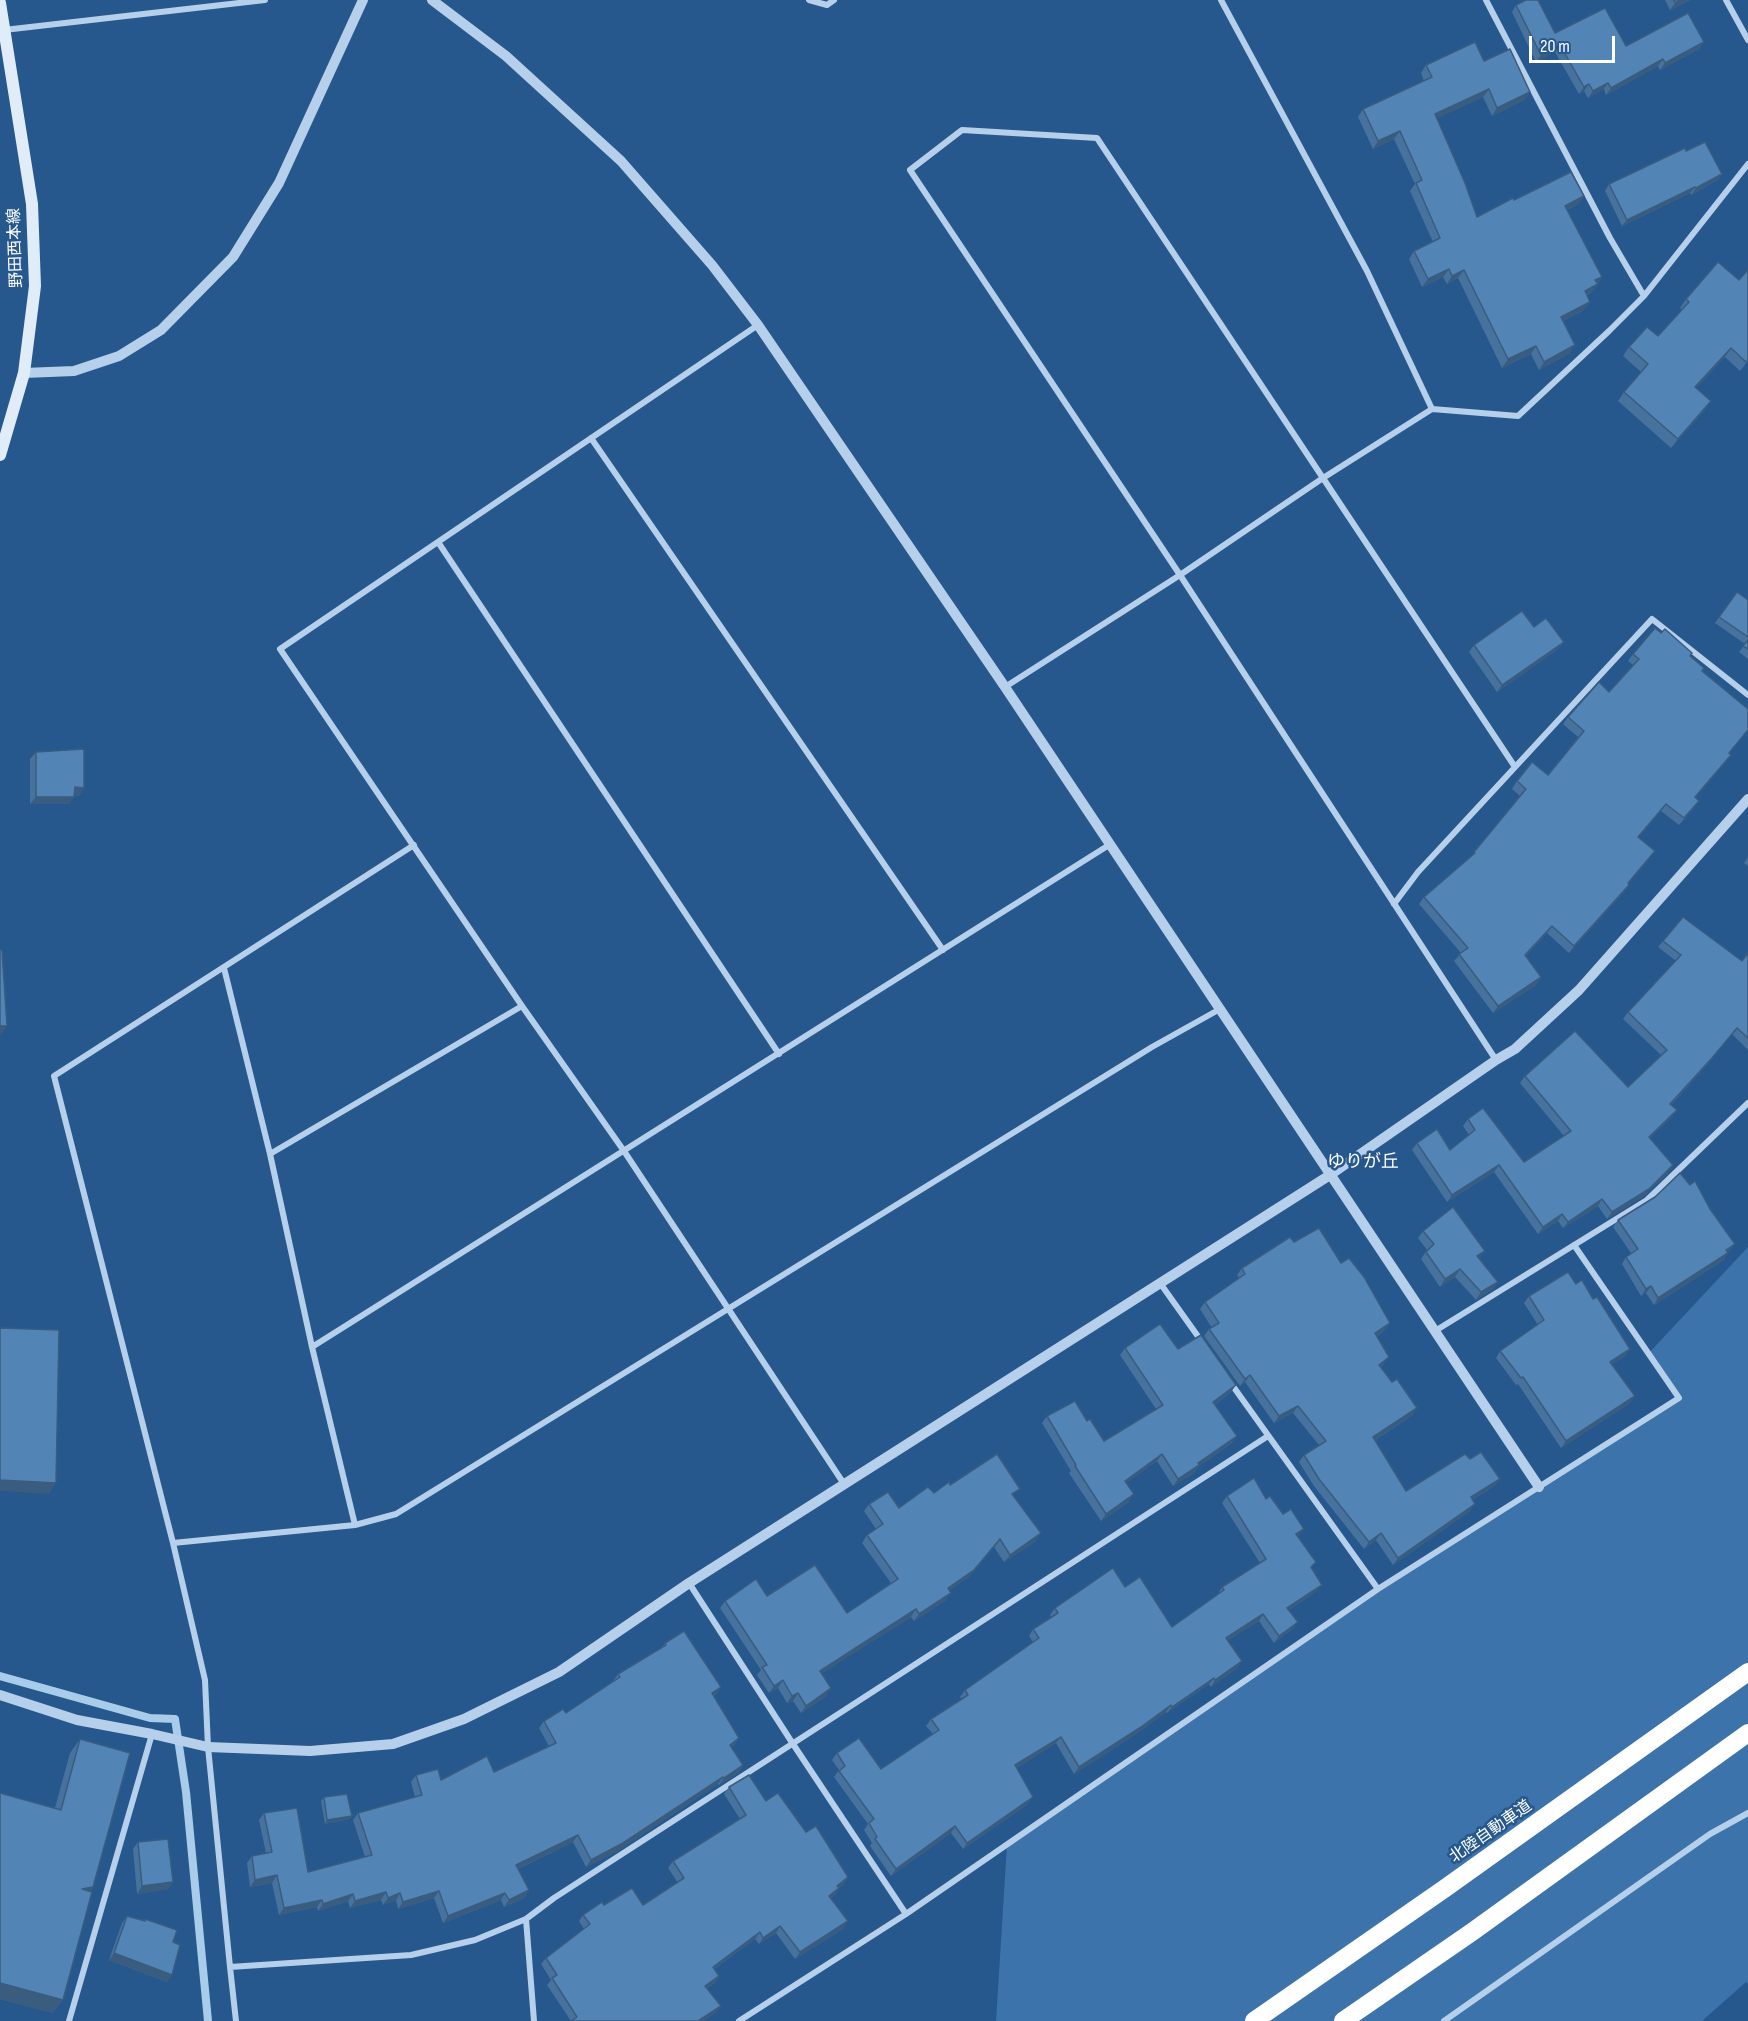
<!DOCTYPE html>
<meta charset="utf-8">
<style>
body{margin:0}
#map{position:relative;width:1748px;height:2021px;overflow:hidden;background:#26588d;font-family:"Sofia Sans Condensed",sans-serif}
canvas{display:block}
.scale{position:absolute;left:1529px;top:36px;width:86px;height:27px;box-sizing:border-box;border:3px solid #fff;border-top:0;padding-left:8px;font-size:18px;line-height:21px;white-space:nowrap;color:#fff;-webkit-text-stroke:4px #26588d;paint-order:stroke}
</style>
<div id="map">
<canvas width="1748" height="2021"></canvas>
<div class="scale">20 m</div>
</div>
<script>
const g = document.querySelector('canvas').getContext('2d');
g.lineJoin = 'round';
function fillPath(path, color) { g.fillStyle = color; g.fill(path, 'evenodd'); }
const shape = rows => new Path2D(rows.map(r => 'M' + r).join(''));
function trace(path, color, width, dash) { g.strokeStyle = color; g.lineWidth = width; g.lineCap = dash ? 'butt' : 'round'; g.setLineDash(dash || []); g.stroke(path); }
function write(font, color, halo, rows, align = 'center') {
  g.font = font + ' "Sofia Sans Condensed","Noto Sans JP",sans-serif'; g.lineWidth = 5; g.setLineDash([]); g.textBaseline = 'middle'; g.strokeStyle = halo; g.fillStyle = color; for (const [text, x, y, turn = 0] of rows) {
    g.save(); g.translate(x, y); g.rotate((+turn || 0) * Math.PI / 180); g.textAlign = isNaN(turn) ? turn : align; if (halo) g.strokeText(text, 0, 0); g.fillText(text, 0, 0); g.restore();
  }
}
const green = shape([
 [1748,1241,1748,1984,1746,1982,1702,2021,996,2021,1007,1845,1378,1589,1678,1398,1648,1354,1748,1247]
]);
const stream = shape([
 [0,1676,150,1718,175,1719,186,1792,208,2021]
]);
const minor = shape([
 [809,0,827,5,834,0],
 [1221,0,1367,271,1432,409],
 [1486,0,1610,238,1644,296],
 [1726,0,1748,40],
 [4,30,265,0],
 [758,325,280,649,522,1006,624,1151,844,1484],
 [591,438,943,950],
 [438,542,779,1054],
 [1005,687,1180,575,1323,478,1432,409,1518,416,1609,331,1644,296,1748,164],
 [414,845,54,1076,173,1543,205,1680,208,1747,230,1967,411,1955,475,1940,526,1919,554,1898,1268,1436],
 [1394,904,1418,872,1652,619,1748,695],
 [224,968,270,1154,312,1347,355,1525],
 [1496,1060,1180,575,910,170,962,130,1097,138,1515,767],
 [270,1154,522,1006],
 [1160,1283,1202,1342],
 [1435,1331,1647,1200,1748,1103],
 [312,1347,1109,845],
 [1230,1382,1378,1589],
 [173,1543,355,1525,396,1514,1152,1047,1220,1009],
 [689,1583,793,1744,906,1914],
 [526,1919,534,2021],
 [230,1967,236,2021],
 [69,2021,152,1734],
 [739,2021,906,1914,1378,1589,1679,1398,1574,1245],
 [1444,2021,1710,1834,1748,1813]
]);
const tertiary = shape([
 [432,0,506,56,621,161,712,265,758,325,1005,687,1539,1487],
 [24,373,74,371,119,356,161,330,233,257,279,183,363,0],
 [0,1695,77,1720,152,1734,208,1747,310,1751,393,1744,464,1719,559,1672,689,1583,1330,1175,1496,1060,1515,1049,1579,990,1748,799]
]);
const secondary = shape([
 [0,3,32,204,35,286,24,373,0,455]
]);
const motorway = shape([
 [1254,2021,1444,1889,1748,1672],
 [1343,2021,1472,1932,1748,1733]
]);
const wall = shape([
 [1665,0,1690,0,1670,10],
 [1516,5,1555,33,1626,46,1704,42,1699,49,1660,70,1658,66,1606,95,1604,89,1588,98,1584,91,1579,94,1555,52,1536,62,1512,12],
 [1484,61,1530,92,1524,100,1492,116,1483,97,1437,118,1477,217,1514,200,1584,196,1578,204,1567,210,1602,277,1592,292,1587,295,1584,310,1563,321,1570,353,1539,370,1531,354,1502,368,1458,278,1447,284,1443,277,1422,287,1409,259,1414,251,1433,242,1410,191,1415,184,1394,139,1373,149,1358,117,1363,109,1424,81,1421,73,1426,65],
 [1686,151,1722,174,1717,180,1691,195,1690,193,1622,226,1605,191,1609,184],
 [1686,299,1748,361,1740,371,1725,357,1696,388,1705,410,1671,448,1618,401,1624,392,1641,372,1623,356,1629,347,1658,336,1682,310,1680,308],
 [1737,592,1748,600,1748,659,1739,652,1745,644,1715,623],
 [1534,627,1558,649,1497,692,1469,652,1474,645],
 [1633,654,1690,656,1702,671,1729,754,1726,762,1695,798,1694,808,1679,825,1661,811,1639,837,1650,858,1628,884,1629,885,1624,892,1569,953,1547,933,1526,956,1541,977,1536,985,1493,1013,1454,961,1461,953,1419,904,1424,897,1469,859,1520,796,1512,789,1517,781,1548,775,1578,737,1563,724,1568,717,1609,692,1633,665,1628,661],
 [36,752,84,788,79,796,74,795,69,804,30,804,30,759],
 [1748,857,1748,866,1744,863],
 [1663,941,1742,961,1748,953,1748,1050,1732,1034,1707,1065,1671,1105,1672,1117,1650,1138,1669,1172,1644,1196,1607,1219,1598,1206,1563,1228,1558,1221,1538,1234,1494,1172,1447,1202,1412,1150,1417,1143,1450,1150,1469,1135,1463,1126,1468,1119,1524,1162,1564,1136,1520,1083,1525,1076,1628,1087,1661,1055,1623,1019,1628,1012,1676,961,1658,947],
 [1710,1209,1735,1244,1728,1252,1724,1260,1654,1305,1646,1293,1641,1296,1622,1264,1626,1257,1631,1253,1613,1227,1618,1220],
 [1423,1231,1480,1258,1493,1289,1476,1300,1455,1277,1440,1287,1421,1259,1427,1250,1418,1238],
 [1294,1242,1341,1263,1390,1323,1385,1330,1377,1336,1384,1364,1381,1367,1413,1415,1375,1440,1406,1491,1495,1486,1472,1500,1470,1511,1393,1565,1376,1540,1364,1549,1314,1486,1299,1462,1304,1455,1319,1445,1293,1413,1274,1423,1245,1382,1240,1386,1204,1336,1209,1329,1212,1328,1200,1309,1205,1302,1239,1278,1237,1275,1242,1268],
 [1529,1296,1625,1356,1612,1364,1630,1403,1561,1448,1518,1384,1516,1385,1496,1358,1500,1351,1538,1325,1524,1303],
 [1125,1348,1178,1349,1231,1392,1215,1405,1232,1443,1198,1467,1194,1473,1173,1486,1157,1461,1126,1483,1129,1502,1101,1521,1069,1473,1071,1471,1042,1423,1047,1416,1087,1421,1104,1441,1156,1409,1120,1355],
 [934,1493,1014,1497,1036,1541,1004,1562,994,1547,969,1577,949,1590,946,1600,914,1621,911,1617,822,1673,826,1696,801,1713,793,1701,787,1703,778,1688,769,1693,757,1675,761,1670,720,1608,725,1601,767,1596,847,1613,891,1583,862,1543,867,1535,876,1529,864,1511,869,1504,899,1508],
 [1227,1496,1266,1499,1283,1514,1304,1529,1298,1536,1312,1569,1317,1591,1289,1610,1293,1629,1274,1643,1259,1621,1227,1641,1242,1661,1237,1668,1211,1687,1209,1684,1167,1713,1166,1712,1136,1734,1074,1774,1056,1743,1017,1768,1028,1804,963,1849,951,1833,891,1876,870,1846,872,1843,864,1830,868,1824,834,1777,839,1770,832,1760,837,1753,881,1769,933,1734,926,1726,931,1719,962,1700,960,1697,965,1690,1033,1642,1029,1636,1033,1629,1052,1617,1050,1615,1055,1608,1125,1587,1172,1627,1218,1594,1222,1587,1260,1563,1222,1503],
 [665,1643,721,1687,716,1694,714,1696,739,1738,734,1745,731,1747,743,1765,738,1773,719,1785,718,1784,618,1851,586,1867,573,1842,518,1869,529,1890,524,1898,504,1907,501,1900,443,1923,434,1898,398,1909,396,1900,383,1905,381,1900,350,1908,348,1901,318,1911,317,1907,279,1915,272,1883,250,1887,247,1863,252,1856,266,1853,259,1820,264,1813,308,1872,365,1857,353,1820,358,1813,415,1797,411,1782,416,1775,441,1780,494,1772,549,1746,539,1728,544,1721,566,1713,613,1681,618,1674,662,1648],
 [80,1739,93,1887,90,1892,53,2013,0,1999,0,1793,55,1808,70,1753],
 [729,1787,766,1801,806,1832,848,1877,844,1884,839,1888,835,1895,831,1898,844,1928,795,1959,776,1933,759,1944,755,1939,714,1969,719,1976,715,1983,707,1988,716,2013,571,2021,547,1985,551,1980,541,1964,546,1958,584,1929,579,1921,583,1915,604,1905,643,1905,678,1883,668,1868,673,1861,740,1819,724,1794],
 [324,1797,352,1816,349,1819,325,1824,321,1801],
 [138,1842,173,1882,168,1889,137,1894,133,1849],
 [127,1916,143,1920,145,1919,173,1942,167,1982,109,1960,122,1923]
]);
const shadedWall = shape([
 [1681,0,1690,0,1670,10,1675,3],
 [1704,42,1699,49,1660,70,1665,63],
 [1560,45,1555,52,1536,62,1541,55],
 [1663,59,1658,66,1606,95,1611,88],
 [1608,83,1604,89,1588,98,1593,91],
 [1589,84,1584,91,1579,94,1584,87],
 [1489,89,1483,97,1429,122,1435,114],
 [1530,92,1524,100,1492,116,1497,108],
 [1400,131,1394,139,1373,149,1378,141],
 [1722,174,1717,180,1691,195,1696,188],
 [1695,187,1690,193,1622,226,1627,220],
 [1584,196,1578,204,1559,214,1565,206],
 [1449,269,1443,277,1422,287,1428,279],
 [1464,270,1458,278,1447,284,1452,276],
 [1602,277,1592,292,1579,299,1585,291,1595,280],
 [1590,302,1584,310,1555,325,1561,317],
 [1575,345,1570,353,1539,370,1544,362],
 [1536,346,1531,354,1502,368,1508,359],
 [1731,348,1725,357,1689,396,1695,387],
 [1711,401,1705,410,1671,448,1678,439],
 [1564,642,1558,649,1497,692,1502,685],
 [1731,755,1726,762,1690,804,1695,797],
 [75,787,84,788,79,796,70,794],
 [36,797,74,797,69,804,30,804],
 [1666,804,1661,811,1633,844,1638,837],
 [1655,851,1650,858,1623,891,1628,883],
 [1629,885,1624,892,1569,953,1574,946],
 [1552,926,1547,933,1520,962,1525,955],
 [1541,977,1536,985,1493,1013,1498,1006],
 [0,1026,7,1026,1,1035,0,1035],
 [1737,1028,1707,1065,1665,1111,1670,1104],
 [1677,1110,1672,1117,1644,1144,1649,1137],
 [1499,1165,1494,1172,1447,1202,1452,1195],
 [1673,1165,1669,1172,1644,1196,1607,1219,1612,1212],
 [1602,1199,1598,1206,1563,1228,1568,1222],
 [1562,1214,1558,1221,1538,1234,1543,1227],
 [1735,1244,1730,1251,1721,1257,1726,1250],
 [1485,1251,1480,1258,1472,1263,1477,1256],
 [1728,1253,1724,1260,1654,1305,1658,1298],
 [1460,1269,1455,1277,1440,1287,1445,1279],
 [1498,1282,1493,1289,1476,1300,1481,1292],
 [1651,1286,1646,1293,1641,1296,1646,1289],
 [1390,1323,1385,1330,1370,1340,1375,1333],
 [1630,1349,1625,1356,1605,1369,1610,1362],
 [1389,1357,1384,1364,1374,1372,1379,1365],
 [1250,1375,1245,1382,1240,1386,1245,1379],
 [1236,1385,1231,1392,1208,1410,1213,1402],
 [1635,1396,1630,1403,1561,1448,1566,1441],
 [1298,1406,1293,1413,1274,1423,1279,1416],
 [1417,1408,1413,1415,1368,1444,1373,1437],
 [1237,1436,1232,1443,1198,1467,1194,1473,1173,1486,1178,1479,1198,1463],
 [1162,1454,1157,1461,1120,1488,1125,1481],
 [1500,1479,1495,1486,1466,1504,1471,1497],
 [0,1480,56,1483,49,1494,0,1491],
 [1134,1494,1129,1502,1101,1521,1106,1514],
 [1475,1504,1470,1511,1393,1565,1398,1558],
 [1304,1529,1299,1536,1292,1541,1296,1534],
 [1041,1533,1036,1541,1004,1562,1010,1555],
 [1381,1533,1376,1540,1364,1549,1369,1542],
 [1000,1539,969,1577,943,1595,948,1588],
 [1322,1585,1317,1591,1282,1615,1287,1608],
 [951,1593,946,1600,914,1621,919,1614],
 [916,1609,911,1617,815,1678,820,1671],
 [1263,1614,1259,1621,1221,1645,1226,1638],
 [1298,1622,1293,1629,1274,1643,1279,1636],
 [1242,1661,1237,1668,1211,1687,1215,1680],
 [1214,1678,1209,1684,1167,1713,1172,1707],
 [783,1680,778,1688,769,1693,774,1686],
 [721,1687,716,1694,707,1700,712,1693],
 [831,1688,826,1696,801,1713,806,1706],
 [798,1693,793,1701,787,1703,792,1696],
 [1171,1705,1166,1712,1136,1734,1074,1774,1079,1767],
 [1061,1737,1056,1743,1011,1772,1015,1765],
 [739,1738,734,1745,725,1752,730,1745],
 [743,1765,738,1773,719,1785,724,1778],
 [723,1777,718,1784,618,1851,586,1867,591,1860],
 [1033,1797,1028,1804,963,1849,967,1843],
 [352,1816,349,1819,325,1824,327,1820],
 [955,1826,951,1833,891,1876,896,1869],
 [578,1835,573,1842,511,1872,516,1865],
 [277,1875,272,1883,250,1887,255,1880],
 [848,1877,844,1884,833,1892,837,1886],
 [173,1882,168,1889,137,1894,142,1886],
 [93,1887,83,1901,82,1889],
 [839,1888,835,1895,825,1902,829,1896],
 [529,1890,524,1898,504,1907,509,1900],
 [439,1891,434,1898,398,1909,403,1902],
 [386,1892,381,1900,350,1908,355,1901],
 [400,1893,396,1900,383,1905,388,1898],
 [505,1893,501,1900,443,1923,448,1916],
 [353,1894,348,1901,318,1911,323,1904],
 [322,1900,317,1907,279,1915,284,1908],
 [848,1921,844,1928,795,1959,800,1952],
 [780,1926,776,1933,759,1944,763,1938],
 [760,1932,755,1939,708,1973,713,1967],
 [114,1953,172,1975,167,1982,109,1960],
 [719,1976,715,1983,701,1992,705,1986],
 [0,1983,63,2000,53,2013,0,1999],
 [721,2006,716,2013,704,2021,698,2021]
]);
const building = shape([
 [1526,0,1538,0,1555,33,1605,8,1626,46,1688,13,1704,42,1665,63,1663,59,1611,88,1608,83,1593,91,1589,84,1584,87,1560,45,1541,55,1516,5,1526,0],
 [1674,0,1681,0,1675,3,1674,0],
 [1475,42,1484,61,1510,49,1530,92,1497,108,1489,89,1435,114,1465,183,1477,217,1513,198,1514,200,1571,172,1584,196,1565,206,1602,277,1595,280,1598,284,1585,291,1590,302,1561,317,1575,345,1544,362,1536,346,1508,359,1464,270,1452,276,1449,269,1428,279,1414,251,1440,238,1416,183,1422,180,1400,131,1378,141,1363,109,1432,77,1426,65,1475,42],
 [1705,142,1722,174,1696,188,1695,187,1627,220,1609,184,1685,148,1686,151,1705,142],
 [1718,262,1739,280,1748,270,1748,360,1746,362,1731,348,1695,387,1711,401,1678,439,1624,392,1648,364,1629,347,1647,327,1658,336,1689,302,1686,299,1718,262],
 [1737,592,1748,600,1748,637,1719,617,1737,592],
 [1522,611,1534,627,1546,618,1564,642,1502,685,1474,645,1522,611],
 [1655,628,1661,633,1665,629,1692,653,1690,656,1704,668,1702,671,1748,709,1748,730,1729,753,1731,755,1695,797,1699,801,1684,818,1666,804,1638,837,1655,851,1628,883,1629,885,1574,946,1552,926,1525,955,1541,977,1498,1006,1459,954,1468,948,1424,897,1475,853,1474,852,1526,789,1517,781,1532,762,1548,775,1584,731,1568,717,1599,682,1609,692,1639,659,1633,654,1655,628],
 [1748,640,1748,649,1743,646,1748,640],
 [84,749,84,788,75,787,74,797,36,797,36,752,84,749],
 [1683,917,1742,961,1748,953,1748,1038,1737,1028,1712,1058,1670,1104,1677,1110,1649,1137,1673,1165,1649,1189,1612,1212,1602,1199,1568,1222,1562,1214,1543,1227,1499,1165,1452,1195,1417,1143,1437,1129,1450,1150,1475,1130,1468,1119,1483,1108,1524,1162,1571,1131,1525,1076,1575,1031,1628,1087,1667,1050,1628,1012,1681,955,1663,941,1683,917],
 [0,950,2,950,7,1026,0,1026,0,950],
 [1680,1173,1690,1185,1695,1181,1710,1209,1735,1244,1726,1250,1728,1253,1658,1298,1651,1286,1646,1289,1626,1257,1638,1249,1618,1220,1655,1197,1680,1173],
 [1453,1207,1485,1251,1477,1256,1498,1282,1481,1292,1460,1269,1445,1279,1426,1252,1434,1244,1423,1231,1453,1207],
 [1319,1228,1341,1263,1349,1258,1364,1277,1390,1323,1375,1333,1389,1357,1379,1365,1392,1382,1397,1379,1417,1408,1373,1437,1406,1491,1465,1454,1470,1459,1481,1452,1500,1479,1471,1497,1475,1504,1398,1558,1381,1533,1369,1542,1319,1479,1304,1455,1326,1441,1298,1406,1279,1416,1250,1375,1245,1379,1209,1329,1219,1323,1205,1302,1245,1274,1242,1268,1290,1237,1294,1242,1319,1228],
 [1568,1272,1576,1284,1582,1280,1593,1299,1597,1297,1630,1349,1610,1362,1635,1396,1566,1441,1523,1377,1521,1378,1500,1351,1544,1320,1529,1296,1568,1272],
 [1160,1324,1178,1349,1201,1335,1236,1385,1213,1402,1237,1436,1198,1463,1199,1465,1178,1479,1162,1454,1125,1481,1134,1494,1106,1514,1075,1466,1076,1465,1047,1416,1075,1401,1087,1421,1090,1419,1104,1441,1163,1405,1125,1348,1160,1324],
 [0,1328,59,1330,56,1483,0,1480,0,1328],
 [997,1454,1020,1489,1012,1494,1041,1533,1010,1555,1000,1539,974,1570,948,1588,951,1593,919,1614,916,1609,820,1671,831,1688,806,1706,798,1693,792,1696,783,1680,774,1686,762,1667,767,1665,725,1601,756,1579,767,1596,815,1565,847,1613,898,1579,867,1535,883,1524,869,1504,888,1492,899,1508,928,1487,934,1493,949,1482,950,1485,997,1454],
 [1254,1478,1266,1499,1270,1496,1283,1514,1291,1509,1304,1529,1296,1534,1316,1562,1311,1567,1322,1585,1287,1608,1298,1622,1279,1636,1263,1614,1226,1638,1242,1661,1215,1680,1214,1678,1172,1707,1171,1705,1141,1727,1079,1767,1061,1737,1015,1765,1033,1797,967,1843,955,1826,896,1869,875,1839,877,1837,869,1823,874,1819,839,1771,845,1766,837,1753,859,1738,881,1769,939,1730,931,1719,968,1695,965,1690,1039,1638,1033,1629,1058,1613,1055,1608,1113,1568,1125,1587,1140,1577,1172,1627,1224,1590,1222,1587,1266,1559,1227,1496,1254,1478],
 [684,1631,721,1687,712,1693,739,1738,730,1745,743,1765,724,1778,723,1777,623,1843,591,1860,578,1835,516,1865,529,1890,509,1900,505,1893,448,1916,439,1891,403,1902,400,1893,388,1898,386,1892,355,1901,353,1894,323,1904,322,1900,284,1908,277,1875,255,1880,252,1856,272,1852,264,1813,297,1808,308,1872,372,1855,358,1813,422,1795,416,1775,438,1769,441,1780,487,1756,494,1772,556,1743,544,1721,563,1709,566,1713,620,1677,618,1674,666,1645,665,1643,684,1631],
 [80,1739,130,1753,93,1887,82,1889,92,1892,63,2000,0,1983,0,1793,61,1810,80,1739],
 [749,1775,766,1801,778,1793,806,1832,816,1826,848,1877,837,1886,839,1888,829,1896,848,1921,800,1952,780,1926,763,1938,760,1932,713,1967,719,1976,705,1986,721,2006,698,2021,571,2021,577,2017,552,1978,557,1975,546,1958,590,1924,583,1915,602,1902,604,1905,632,1888,643,1905,684,1878,673,1861,746,1815,729,1787,749,1775],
 [347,1794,352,1816,327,1820,324,1797,347,1794],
 [168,1839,173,1882,142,1886,138,1842,168,1839],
 [127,1916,145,1921,145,1919,177,1930,173,1942,180,1945,172,1975,114,1953,127,1916]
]);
const streetNames = [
 ["野田西本線",16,248,-92],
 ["北陸自動車道",1491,1832,-35]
];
const neighbourhoodNames = [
 ["ゆりが丘",1363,1162]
];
fillPath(green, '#3b73aa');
trace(stream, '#aacceb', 8);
trace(minor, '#b6d0eb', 6);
trace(tertiary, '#b6d0eb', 10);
trace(secondary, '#e1ecf9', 12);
trace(motorway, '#fff', 18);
fillPath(wall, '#47729d');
fillPath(shadedWall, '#3a5c7f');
fillPath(building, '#5384b6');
trace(building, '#3a5c7f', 1.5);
write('16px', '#fff', '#26588d', streetNames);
write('18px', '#fff', '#26588d', neighbourhoodNames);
</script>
